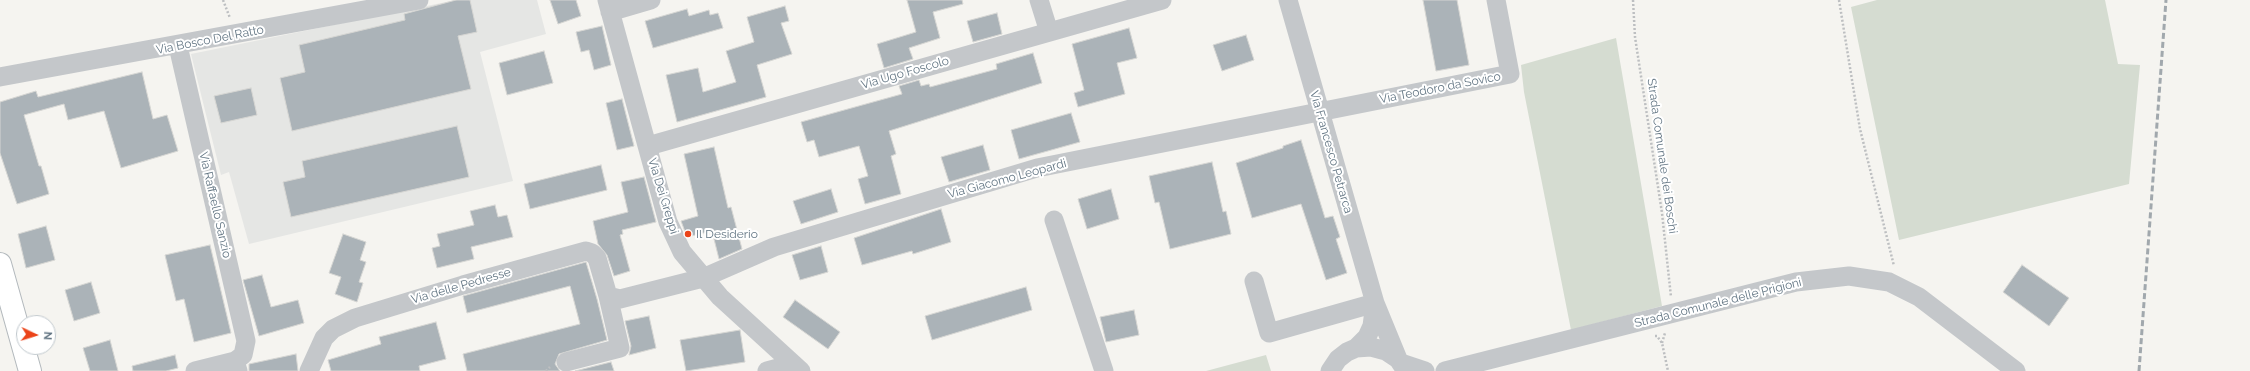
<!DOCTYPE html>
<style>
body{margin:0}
#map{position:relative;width:2250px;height:371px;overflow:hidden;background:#f5f4f0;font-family:Raleway,sans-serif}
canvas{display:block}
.north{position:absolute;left:16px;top:315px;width:40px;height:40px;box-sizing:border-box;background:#fff;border:1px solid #c0c8cd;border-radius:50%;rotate:94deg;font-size:11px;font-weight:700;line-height:16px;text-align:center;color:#627583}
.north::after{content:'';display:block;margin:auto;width:14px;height:18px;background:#eb4419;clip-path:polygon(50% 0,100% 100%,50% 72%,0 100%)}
</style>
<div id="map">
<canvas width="2250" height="371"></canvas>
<div class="north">N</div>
</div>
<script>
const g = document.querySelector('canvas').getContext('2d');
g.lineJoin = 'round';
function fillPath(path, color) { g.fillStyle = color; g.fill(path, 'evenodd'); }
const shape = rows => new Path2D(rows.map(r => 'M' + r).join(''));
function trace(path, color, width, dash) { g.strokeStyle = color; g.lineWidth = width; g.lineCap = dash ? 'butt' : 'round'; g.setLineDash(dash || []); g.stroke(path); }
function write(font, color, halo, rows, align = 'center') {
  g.font = font + ' Raleway,sans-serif'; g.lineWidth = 4; g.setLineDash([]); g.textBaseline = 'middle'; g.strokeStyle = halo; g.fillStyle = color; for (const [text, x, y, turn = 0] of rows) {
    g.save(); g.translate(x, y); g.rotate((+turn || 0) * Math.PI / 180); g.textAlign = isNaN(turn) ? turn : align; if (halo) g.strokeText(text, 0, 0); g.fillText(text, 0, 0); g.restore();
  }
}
const built = shape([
 [456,0,537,0,546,34,480,52,513,181,249,244,229,172,221,175,191,54]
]);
const green = shape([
 [1877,0,2105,0,2118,64,2140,65,2129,184,1899,240,1851,7],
 [1616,38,1662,306,1571,330,1524,92,1521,65],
 [1266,355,1271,371,1206,371]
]);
const building = shape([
 [456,0,470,0,477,32,458,36,471,89,292,131,280,78,305,72,299,45,405,20,404,14,456,0],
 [550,0,576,0,581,16,558,24,550,0],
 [907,0,962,0,963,4,933,12,940,38,909,48,913,59,884,68,877,44,916,32,907,0],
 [1423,0,1457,0,1469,65,1436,71,1423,0],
 [785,6,789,21,781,23,792,54,757,65,766,97,677,122,666,75,698,68,703,92,736,82,726,51,754,42,747,17,785,6],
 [687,9,689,16,709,10,710,15,718,13,723,28,653,48,645,21,687,9],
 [997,13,1002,34,973,42,967,21,997,13],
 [602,26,611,65,594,70,589,50,581,52,576,32,602,26],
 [1129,28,1137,58,1117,63,1125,94,1078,107,1074,93,1084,90,1072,44,1129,28],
 [1246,35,1254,60,1222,71,1213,45,1246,35],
 [544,51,553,83,507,95,499,63,544,51],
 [1033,53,1042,83,889,131,896,154,891,156,901,194,865,204,858,179,868,176,859,146,819,157,814,140,807,142,801,122,902,94,899,86,919,80,921,86,929,84,930,87,997,69,996,64,1033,53],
 [142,72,153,119,167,115,178,151,121,168,104,111,68,120,64,104,24,115,39,166,41,166,49,194,17,204,0,153,0,102,36,91,38,97,142,72],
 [251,88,257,115,221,123,214,96,251,88],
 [622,99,634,146,617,150,606,103,622,99],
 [1071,113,1080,142,1019,159,1011,130,1071,113],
 [457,126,469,177,291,217,283,182,305,177,302,161,457,126],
 [1301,140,1325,218,1333,216,1340,237,1336,239,1347,273,1326,280,1301,204,1252,218,1236,163,1283,148,1283,146,1301,140],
 [983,145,990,170,949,182,941,157,983,145],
 [714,147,728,208,731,207,742,249,719,259,712,231,687,237,681,221,698,216,684,154,714,147],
 [1212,162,1223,212,1226,211,1231,234,1170,249,1159,202,1155,203,1149,176,1212,162],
 [601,165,607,190,530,209,524,184,601,165],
 [644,177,656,222,622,230,623,234,620,235,630,271,614,276,607,255,598,244,593,221,628,212,621,182,644,177],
 [831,189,838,212,801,224,793,201,831,189],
 [1111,189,1119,219,1087,229,1078,199,1111,189],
 [495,205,498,217,507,215,513,237,471,247,474,259,437,268,432,248,440,246,437,234,474,225,470,211,495,205],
 [941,209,951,242,913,254,912,251,862,265,854,238,941,209],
 [46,226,55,260,26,268,18,234,46,226],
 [343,234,366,242,360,260,366,262,359,282,363,283,357,302,335,294,341,277,329,273,343,234],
 [210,245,231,333,194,342,184,299,176,301,165,255,210,245],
 [821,246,828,272,800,280,792,255,821,246],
 [586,262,597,299,607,340,559,354,555,364,560,371,467,371,463,354,580,324,570,286,467,313,463,296,586,262],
 [2022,265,2069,298,2049,326,2003,292,2022,265],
 [262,275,271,307,298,300,304,323,259,336,243,280,262,275],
 [91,282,100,313,74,321,65,290,91,282],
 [1026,287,1032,310,932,340,925,316,1026,287],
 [795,300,840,332,828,349,783,317,795,300],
 [1134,310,1139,335,1106,342,1100,317,1134,310],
 [649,316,656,348,629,355,631,346,625,321,649,316],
 [436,322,446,359,419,366,420,371,331,371,328,360,381,344,379,337,436,322],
 [740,330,745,362,686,371,680,340,740,330],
 [110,340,118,371,90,371,83,348,110,340],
 [296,354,298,371,249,371,249,364,296,354],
 [175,355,178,368,166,371,133,371,132,366,175,355],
 [611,362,614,371,575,371,611,362]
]);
const path = shape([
 [223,0,230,18],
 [1633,0,1635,37,1662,213,1671,297],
 [1839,0,1860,129,1894,266],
 [1655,336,1657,336,1662,343,1668,371],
 [1662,343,1665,333],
 [546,371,550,367]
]);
const street = shape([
 [607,0,668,222,682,252,720,297,801,371],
 [1039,0,1049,32],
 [1288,0,1375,303,1398,359],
 [610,12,651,0],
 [178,46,246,341,243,355,235,361,238,371],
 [0,77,419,0],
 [648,146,1162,0],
 [1054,220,1104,371],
 [1254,281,1269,333,1375,303],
 [1356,348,1367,337,1372,326,1375,303],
 [566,362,620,348,608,296],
 [1401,363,1425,371],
 [195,371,235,361],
 [309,371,324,338,333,329,355,318,463,285,586,251,592,253,597,258,608,296,620,299,703,278,774,247,1037,168,1510,74,1496,0],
 [767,371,793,364],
 [1330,371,1338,359,1347,352,1356,348,1371,347,1386,351,1398,359,1406,371],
 [1445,371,1796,282,1849,276,1889,282,1919,297,2016,371]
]);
const secondary = shape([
 [0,264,30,371]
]);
const rail = shape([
 [2139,371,2166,0]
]);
const markers = [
 [688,234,4,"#eb4419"]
];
const streetNames = [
 ["Via Bosco Del Ratto",210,40,-11],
 ["Via Ugo Foscolo",905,73,-16],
 ["Via Teodoro da Sovico",1440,88,-11],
 ["Via Francesco Petrarca",1331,152,74],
 ["Strada Comunale dei Boschi",1662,156,82],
 ["Via Giacomo Leopardi",1007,179,-15],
 ["Via Dei Greppi",663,196,73],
 ["Via Raffaello Sanzio",215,205,77],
 ["Via delle Pedresse",461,286,-16],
 ["Strada Comunale delle Prigioni",1718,303,-14]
];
const poiNames = [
 ["Il Desiderio",696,234]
];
fillPath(built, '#e5e6e4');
fillPath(green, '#d5dcd1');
fillPath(building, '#abb3b8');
trace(building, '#d6d6d3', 1);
trace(secondary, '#b3b9bd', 24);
trace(path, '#bdbfc1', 2.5, [2, 2]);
trace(street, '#c4c7ca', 19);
trace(secondary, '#fff', 22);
trace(rail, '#a1a8ad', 3, [6, 3]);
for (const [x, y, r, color] of markers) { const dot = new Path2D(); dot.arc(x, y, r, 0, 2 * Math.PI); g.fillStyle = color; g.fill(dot); trace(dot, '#fff', 1.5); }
write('12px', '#627583', '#fff', streetNames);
write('12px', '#627583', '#fff', poiNames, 'left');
</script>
